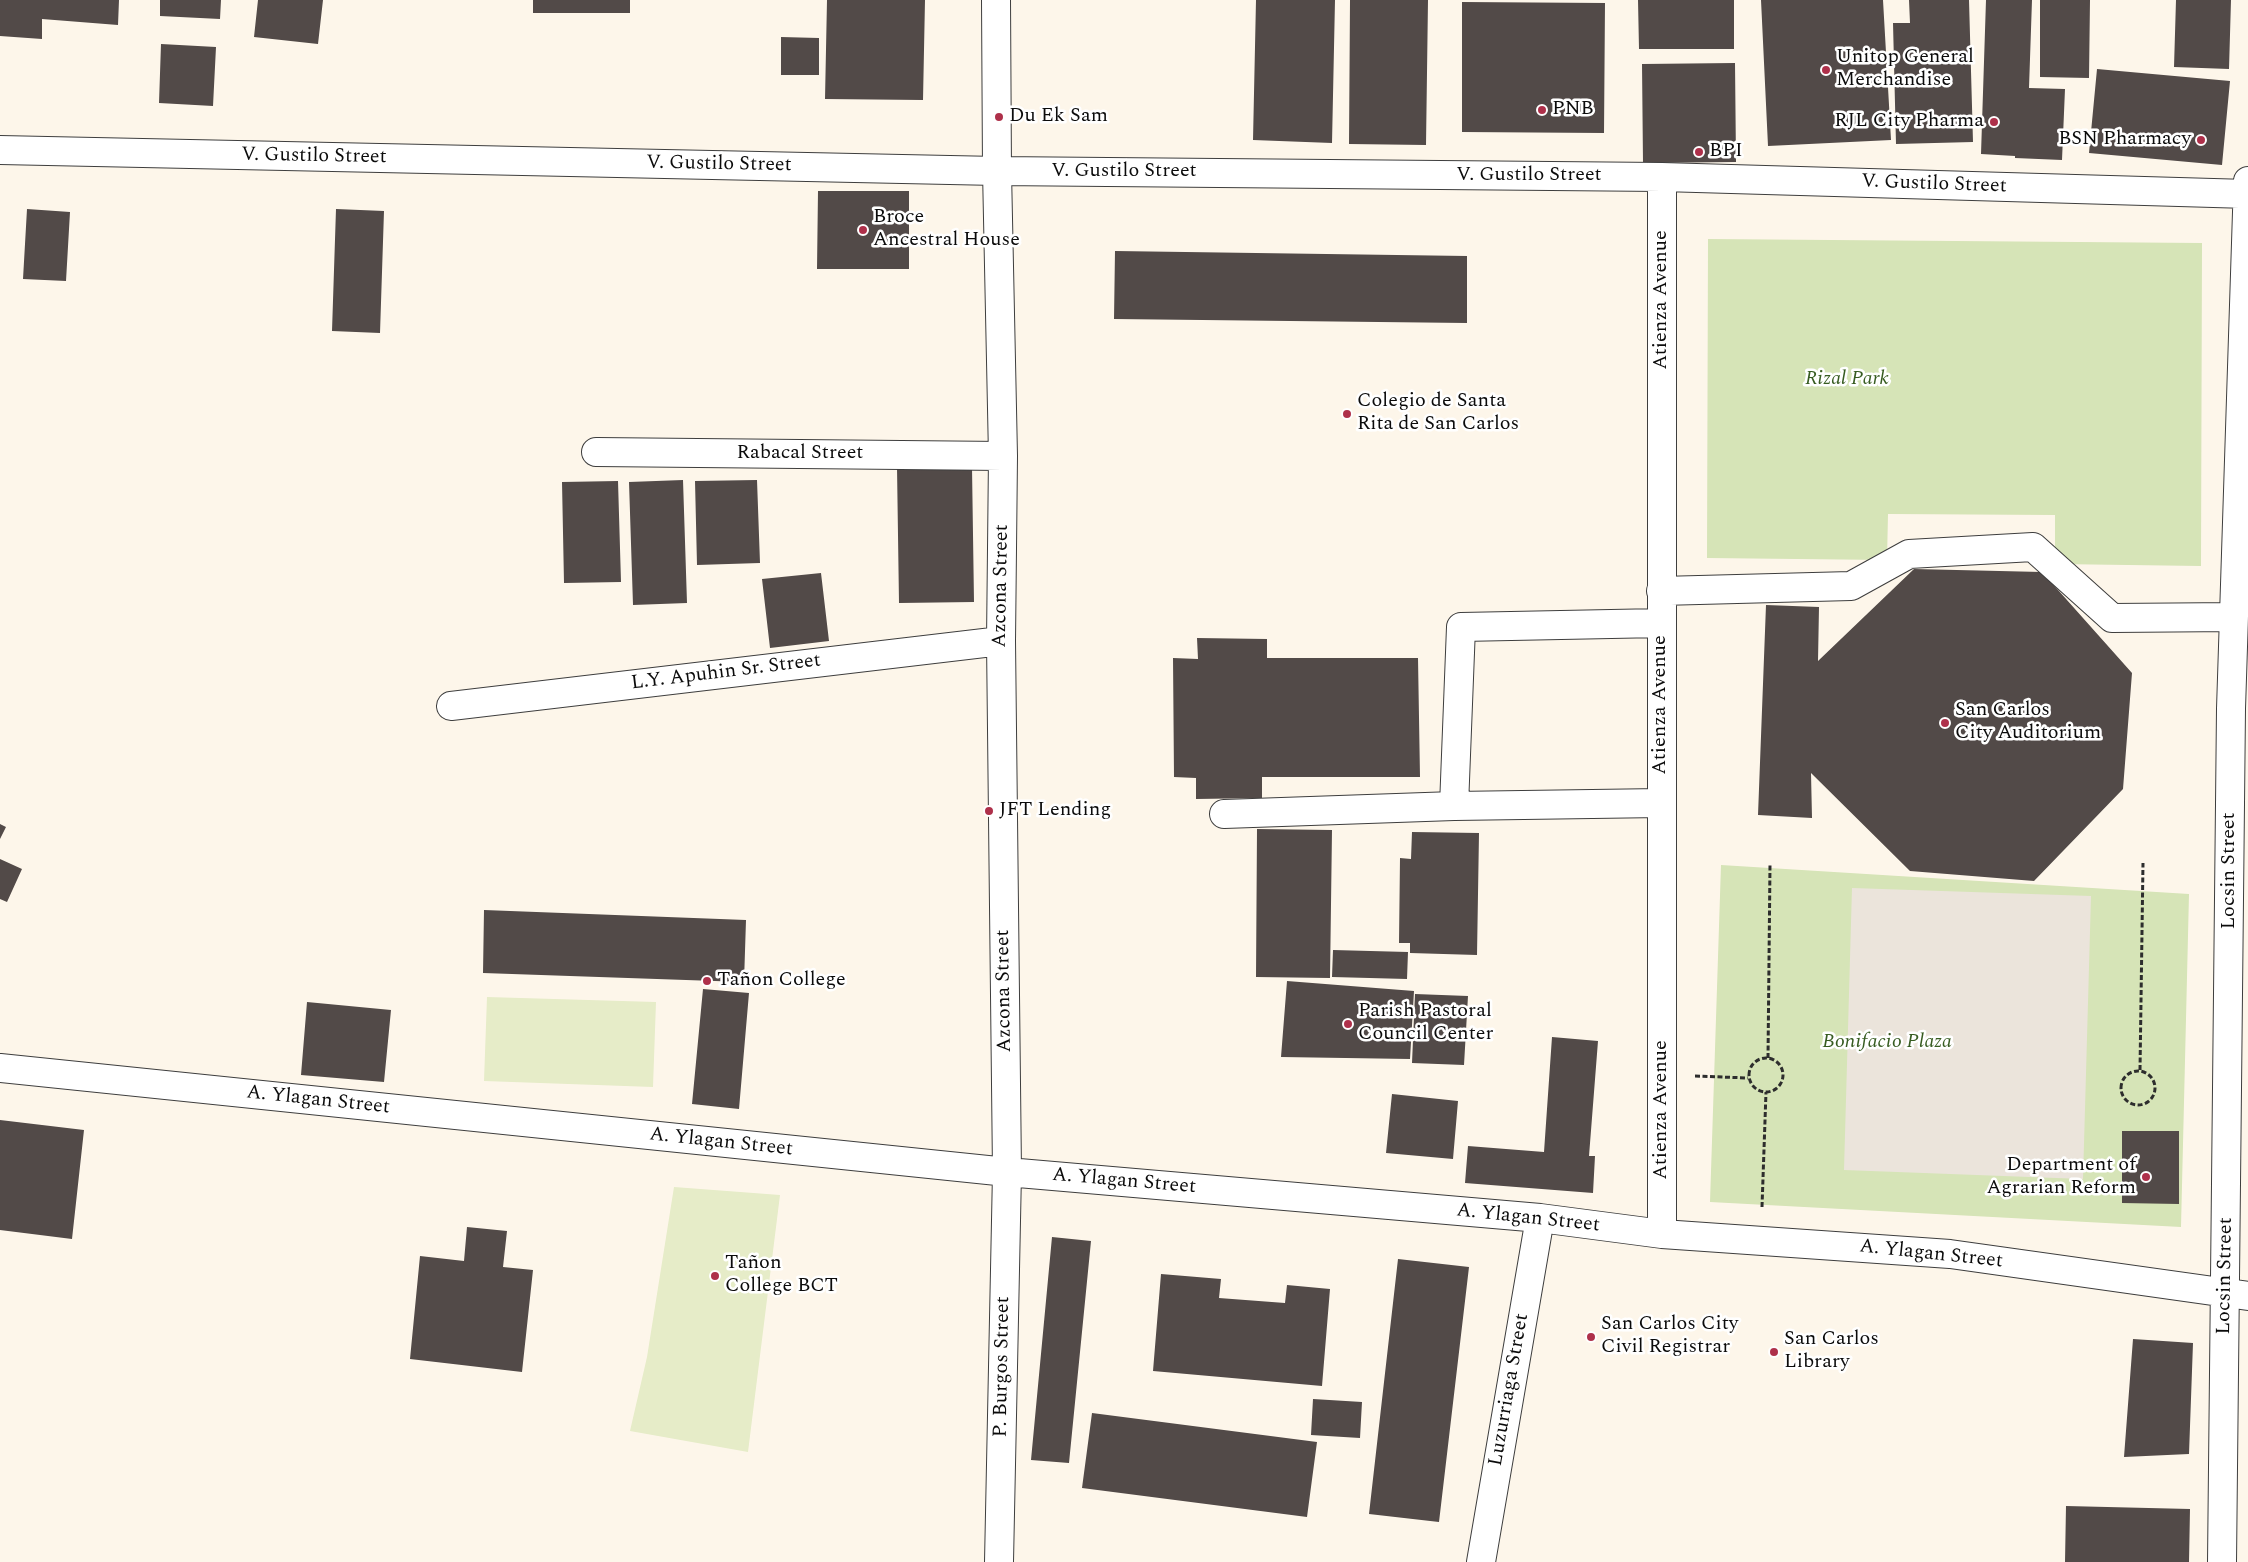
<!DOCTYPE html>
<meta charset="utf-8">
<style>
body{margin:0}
canvas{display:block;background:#fdf6ea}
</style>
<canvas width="2248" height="1562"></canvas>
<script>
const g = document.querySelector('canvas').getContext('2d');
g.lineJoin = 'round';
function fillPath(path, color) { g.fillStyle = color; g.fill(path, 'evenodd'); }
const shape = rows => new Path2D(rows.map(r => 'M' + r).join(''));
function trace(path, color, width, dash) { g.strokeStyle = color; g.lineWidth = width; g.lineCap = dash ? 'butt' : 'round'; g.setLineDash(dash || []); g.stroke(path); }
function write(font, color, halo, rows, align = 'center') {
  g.font = font + ' Spectral,serif'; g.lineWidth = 5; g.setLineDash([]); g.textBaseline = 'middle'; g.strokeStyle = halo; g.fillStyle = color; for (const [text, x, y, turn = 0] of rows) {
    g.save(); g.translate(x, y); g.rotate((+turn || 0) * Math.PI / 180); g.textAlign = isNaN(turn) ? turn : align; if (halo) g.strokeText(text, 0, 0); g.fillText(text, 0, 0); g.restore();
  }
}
const green = shape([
 [1708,239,2202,243,2201,566,2055,564,2055,515,1888,514,1887,560,1707,558],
 [1721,865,2189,894,2181,1227,1710,1202]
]);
const pitch = shape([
 [487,997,656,1002,653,1087,484,1081],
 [674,1187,780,1195,748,1452,630,1431,647,1357]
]);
const plaza = shape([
 [1852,888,2091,896,2083,1179,1844,1170]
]);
const building = shape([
 [0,0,119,0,118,25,42,19,42,39,0,36],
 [160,0,221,0,220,19,160,16],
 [258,0,323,0,318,44,254,37],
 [533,0,630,0,630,13,533,13],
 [827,0,925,0,923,100,825,99],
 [1256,0,1335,0,1332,143,1253,140],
 [1350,0,1428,0,1426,145,1349,144],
 [1638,0,1734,0,1734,49,1639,49],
 [1761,0,1883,0,1891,140,1768,146],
 [1909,0,1969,0,1973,142,1896,144,1893,23,1910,23],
 [1986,0,2032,0,2029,88,2065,89,2062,160,2015,158,2015,156,1981,154],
 [2040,0,2090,0,2089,78,2040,77],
 [2176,0,2231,0,2229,69,2174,67],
 [1462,2,1605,3,1604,133,1462,132],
 [781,37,819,38,819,75,781,75],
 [161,44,216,47,213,106,159,103],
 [1735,63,1736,162,1643,163,1642,64],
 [2097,69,2230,81,2222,165,2089,153],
 [818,191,909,191,909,269,817,269],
 [27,209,70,212,66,281,23,279],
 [336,209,384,211,380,333,332,331],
 [1115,251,1467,256,1467,323,1114,319],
 [897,467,972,467,974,602,899,603],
 [683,480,687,603,633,605,629,482],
 [757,480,760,563,697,565,695,481],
 [618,481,621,582,564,583,562,482],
 [1914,569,2042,572,2132,673,2123,789,2034,881,1910,871,1811,773,1812,818,1758,815,1766,605,1819,607,1818,661],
 [821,573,829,641,770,648,762,579],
 [1197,638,1267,639,1267,658,1418,658,1420,777,1262,777,1262,798,1196,799,1196,778,1174,777,1173,658,1198,659],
 [0,824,6,827,0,839],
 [1257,829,1332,830,1330,978,1256,977],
 [1412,832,1479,833,1477,955,1410,953,1410,943,1399,943,1400,858,1411,859],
 [0,859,22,869,7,902,0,899],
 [484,910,746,920,744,982,483,973],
 [1333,950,1408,952,1407,979,1332,977],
 [1287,981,1414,991,1410,1059,1281,1057],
 [703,989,749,993,739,1109,692,1104],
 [1415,994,1468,996,1464,1065,1412,1063],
 [307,1002,391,1010,384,1082,301,1075],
 [1552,1037,1598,1041,1589,1156,1595,1156,1593,1193,1465,1183,1468,1146,1544,1152],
 [1392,1094,1458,1101,1453,1159,1386,1153],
 [0,1120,84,1130,72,1239,0,1230],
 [2122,1131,2179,1131,2179,1204,2122,1203],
 [467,1227,507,1231,503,1267,533,1270,522,1372,410,1359,420,1256,464,1261],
 [1052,1237,1091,1241,1069,1463,1031,1460],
 [1398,1259,1469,1267,1439,1522,1369,1514],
 [1161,1274,1221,1279,1219,1298,1285,1303,1287,1285,1330,1289,1322,1386,1153,1371],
 [2133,1339,2193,1343,2189,1454,2124,1457],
 [1313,1399,1362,1402,1360,1438,1311,1435],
 [1092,1413,1317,1442,1307,1517,1082,1488],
 [2066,1506,2190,1509,2189,1562,2065,1562]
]);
const path = shape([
 '1749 1075a17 17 0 1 1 34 0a17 17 0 1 1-34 0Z',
 [1768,1058,1770,865],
 [2140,1070,2143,863],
 '2121 1088a17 17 0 1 1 34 0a17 17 0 1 1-34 0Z',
 [1695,1076,1748,1078],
 [1762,1207,1766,1092]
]);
const minor = shape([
 [996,0,997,171,1003,456,1001,641,1007,1172,999,1562],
 [0,150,997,171,1662,177,2248,194],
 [596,452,1003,456],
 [1661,591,1851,586,1909,554,2033,547,2112,618,2234,617],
 [451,706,1001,641],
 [1454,806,1461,627,1661,623],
 [1224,814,1454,806,1661,803],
 [0,1068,1007,1172,1540,1218,1662,1234,1950,1254,2248,1296],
 [1662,1234,1662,177],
 [1481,1562,1540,1218],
 [2222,1562,2231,709,2248,181]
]);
const markers = [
 [1826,70,5,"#ae304a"],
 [1542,110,5,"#ae304a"],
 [999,117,5,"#ae304a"],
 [1994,122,5,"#ae304a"],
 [2201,140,5,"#ae304a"],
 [1699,152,5,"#ae304a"],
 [863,230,5,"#ae304a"],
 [1347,414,5,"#ae304a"],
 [1945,723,5,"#ae304a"],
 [989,811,5,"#ae304a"],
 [707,981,5,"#ae304a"],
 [1348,1024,5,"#ae304a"],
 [2146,1177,5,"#ae304a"],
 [715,1276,5,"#ae304a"],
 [1591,1337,5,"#ae304a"],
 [1774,1352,5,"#ae304a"]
];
const poiNames = [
 ["Unitop General",1836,58],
 ["Merchandise",1836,81],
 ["PNB",1552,110],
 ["Du Ek Sam",1009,117],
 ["RJL City Pharma",1984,122,"right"],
 ["BSN Pharmacy",2191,140,"right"],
 ["BPI",1709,152],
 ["Broce",873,218],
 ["Ancestral House",873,241],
 ["Colegio de Santa",1357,402],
 ["Rita de San Carlos",1357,425],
 ["San Carlos",1955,711],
 ["City Auditorium",1955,734],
 ["JFT Lending",999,811],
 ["Tañon College",717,981],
 ["Parish Pastoral",1358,1012],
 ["Council Center",1358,1035],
 ["Department of",2136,1166,"right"],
 ["Agrarian Reform",2136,1189,"right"],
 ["Tañon",725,1264],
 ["College BCT",725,1287],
 ["San Carlos City",1601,1325],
 ["Civil Registrar",1601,1348],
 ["San Carlos",1784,1340],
 ["Library",1784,1363]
];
const streetNames = [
 ["V. Gustilo Street",314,157,1],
 ["V. Gustilo Street",719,165,1],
 ["V. Gustilo Street",1124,172],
 ["V. Gustilo Street",1529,176],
 ["V. Gustilo Street",1934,185,2],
 ["Atienza Avenue",1662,300,-90],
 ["Rabacal Street",800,454],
 ["Azcona Street",1002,586,-89],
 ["L.Y. Apuhin Sr. Street",726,673,-7],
 ["Atienza Avenue",1661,705,-90],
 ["Locsin Street",2230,871,-90],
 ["Azcona Street",1005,991,-91],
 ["A. Ylagan Street",318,1101,6],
 ["Atienza Avenue",1662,1110,-90],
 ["A. Ylagan Street",721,1143,6],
 ["A. Ylagan Street",1124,1182,5],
 ["A. Ylagan Street",1528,1219,6],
 ["A. Ylagan Street",1931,1255,6],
 ["Locsin Street",2226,1276,-89],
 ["P. Burgos Street",1003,1367,-89],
 ["Luzurriaga Street",1510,1390,-80]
];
const parkNames = [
 ["Rizal Park",1847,380],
 ["Bonifacio Plaza",1887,1043]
];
fillPath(green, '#d6e4b7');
fillPath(pitch, '#e6ecc8');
fillPath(plaza, '#ebe4db');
fillPath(building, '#524a48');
trace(minor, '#3e3e3e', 30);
trace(path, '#2d2d2d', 3, [5, 2.5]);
trace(minor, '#fff', 28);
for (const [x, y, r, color] of markers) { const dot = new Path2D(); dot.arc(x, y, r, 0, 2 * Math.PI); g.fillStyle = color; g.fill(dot); trace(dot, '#fff', 2); }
write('20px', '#0b0b0b', '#fff', poiNames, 'left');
write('20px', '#0b0b0b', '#fff', streetNames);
write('italic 20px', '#375c21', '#fff', parkNames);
</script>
